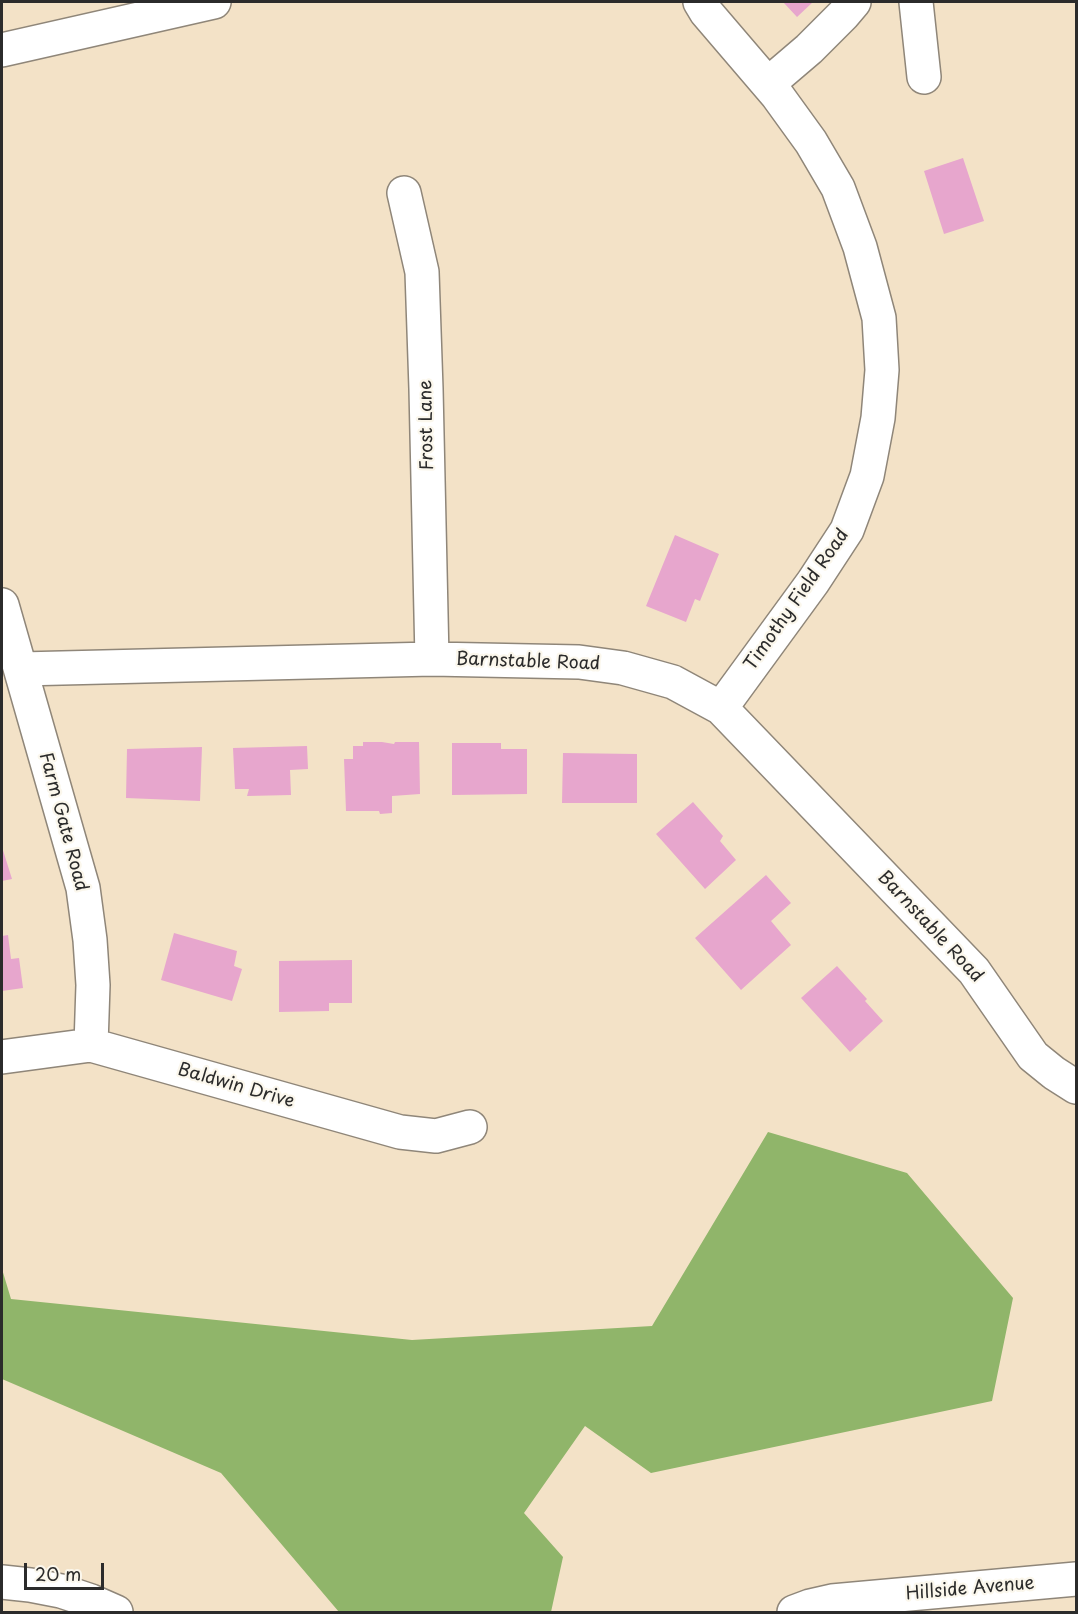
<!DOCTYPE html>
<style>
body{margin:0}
#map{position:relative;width:1078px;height:1614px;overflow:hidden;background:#f3e2c7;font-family:"Playpen Sans",sans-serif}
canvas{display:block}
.frame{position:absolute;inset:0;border:3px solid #2b2b2b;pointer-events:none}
.scale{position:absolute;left:24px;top:1563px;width:80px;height:27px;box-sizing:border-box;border:3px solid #2b2b2b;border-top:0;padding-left:8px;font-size:18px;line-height:21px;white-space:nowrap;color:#2b2b2b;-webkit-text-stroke:4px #fbf7ec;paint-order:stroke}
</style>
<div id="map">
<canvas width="1078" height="1614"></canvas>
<div class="frame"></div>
<div class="scale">20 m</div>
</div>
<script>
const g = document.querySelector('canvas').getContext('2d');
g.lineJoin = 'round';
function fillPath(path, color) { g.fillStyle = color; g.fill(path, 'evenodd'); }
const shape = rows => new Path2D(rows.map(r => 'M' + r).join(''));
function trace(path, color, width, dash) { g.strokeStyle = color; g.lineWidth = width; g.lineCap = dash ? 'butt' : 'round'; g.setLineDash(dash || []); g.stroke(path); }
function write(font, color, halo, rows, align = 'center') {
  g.font = font + ' "Playpen Sans",sans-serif'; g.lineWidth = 4.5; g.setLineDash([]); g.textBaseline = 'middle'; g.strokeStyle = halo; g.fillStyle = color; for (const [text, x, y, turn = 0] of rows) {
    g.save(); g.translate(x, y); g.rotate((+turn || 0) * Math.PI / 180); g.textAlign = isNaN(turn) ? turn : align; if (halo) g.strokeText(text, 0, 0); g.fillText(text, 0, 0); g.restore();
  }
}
const forest = shape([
 [768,1132,907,1173,1013,1298,992,1401,651,1473,585,1426,524,1513,563,1557,551,1612,339,1612,221,1473,2,1379,2,1269,11,1299,412,1340,652,1326]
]);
const building = shape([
 [783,2,813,2,797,17],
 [963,158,984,221,944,234,924,171],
 [675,535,719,554,700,601,695,599,686,622,646,606],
 [363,742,382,742,394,744,395,742,419,742,420,794,392,796,392,813,380,814,379,811,346,811,344,759,353,759,353,746,363,746],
 [452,743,501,743,501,749,527,749,527,794,452,795],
 [307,746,308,769,290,770,291,795,247,796,249,789,235,789,233,748],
 [202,747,200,801,126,798,127,749],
 [563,753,637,754,637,803,562,803],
 [693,802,723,836,720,841,736,860,705,889,656,834],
 [2,847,12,879,2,881],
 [766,875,791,903,771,921,791,945,741,990,695,938],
 [174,933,237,951,234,966,242,969,232,1001,161,980],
 [8,935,11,959,19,958,23,988,2,991,2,936],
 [352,960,352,1003,329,1003,329,1011,279,1012,279,961],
 [837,966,867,999,865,1001,883,1021,850,1052,801,998]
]);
const minor = shape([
 [700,2,706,12,777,95,811,142,838,188,860,247,879,318,882,370,878,418,867,476,847,530,813,582,721,708],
 [916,2,924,77],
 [768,84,809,49,843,15,854,2],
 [404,193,422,272,426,389,432,659],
 [2,605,83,888,90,940,93,985,91,1045],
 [21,669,432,659,579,662,623,668,673,682,721,708,974,971,1033,1056,1054,1073,1076,1087],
 [2,1057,91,1045,400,1132,436,1136,470,1127],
 [2,1582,30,1585,61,1591,91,1601,116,1612],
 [794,1612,810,1606,832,1601,1076,1579]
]);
const major = shape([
 [2,50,214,2]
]);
const streetNames = [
 ["Frost Lane",427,425,-91],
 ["Timothy Field Road",797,600,-55],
 ["Barnstable Road",528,662,2],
 ["Farm Gate Road",63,822,75],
 ["Barnstable Road",930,927,47],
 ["Baldwin Drive",236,1086,16],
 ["Hillside Avenue",970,1589,-5]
];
fillPath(forest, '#90b56a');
fillPath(building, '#e7a6cd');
trace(minor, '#8f8679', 36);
trace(major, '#8f8679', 36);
trace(minor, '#fff', 33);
trace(major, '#fff', 33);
write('18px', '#2b2b2b', '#fbf7ec', streetNames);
</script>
